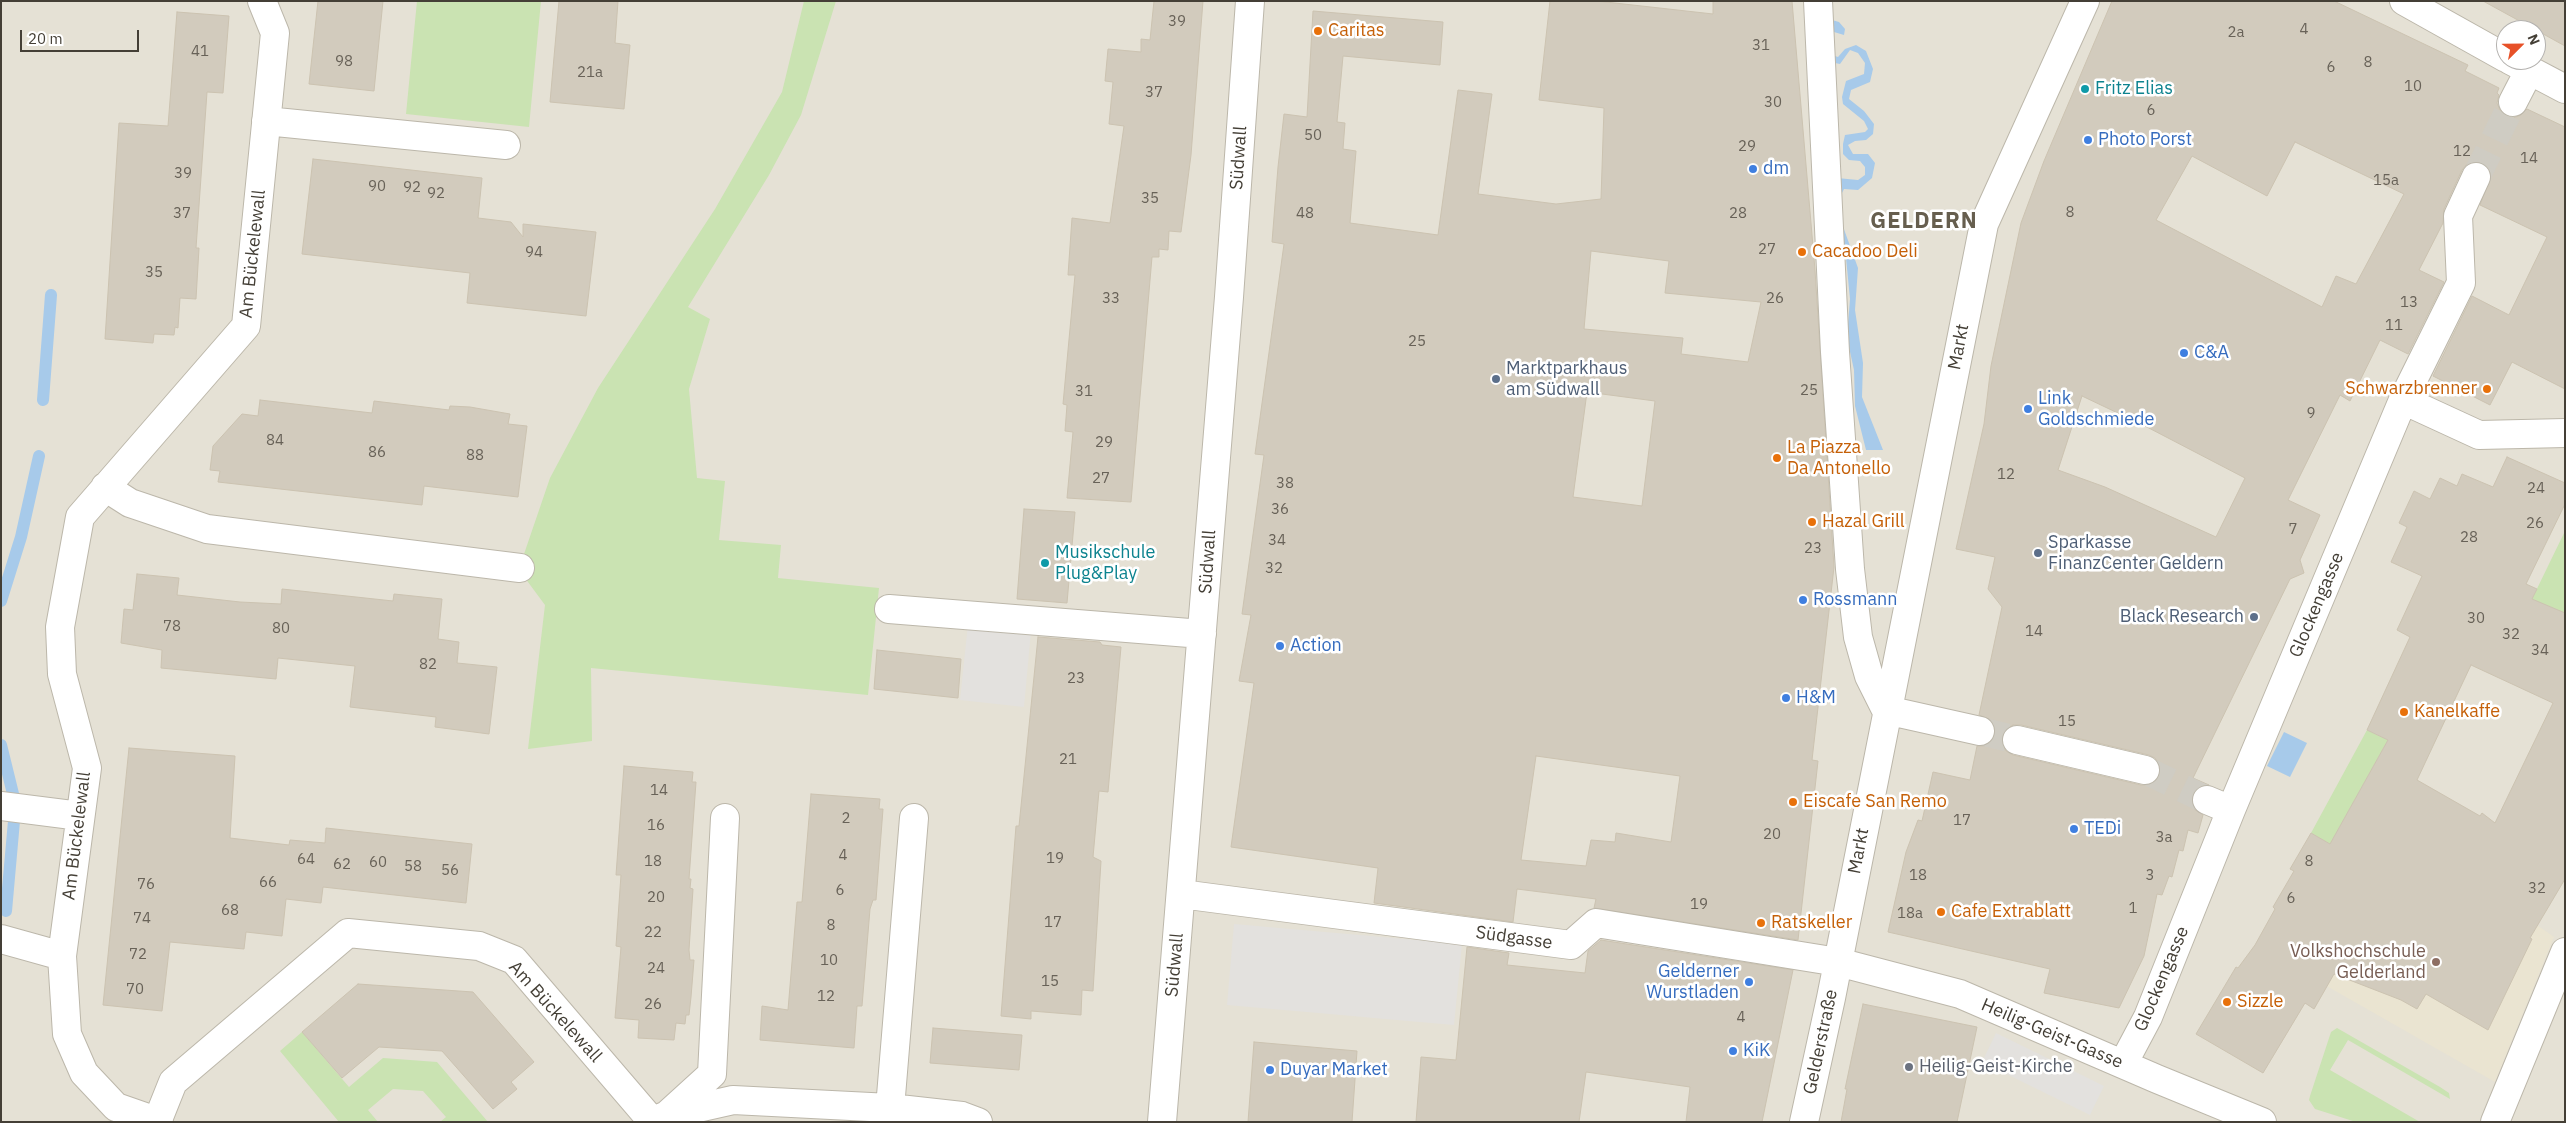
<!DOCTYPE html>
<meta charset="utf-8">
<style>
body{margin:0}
#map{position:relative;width:2566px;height:1123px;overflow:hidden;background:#f2efe6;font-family:"IBM Plex Sans",sans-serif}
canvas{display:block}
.frame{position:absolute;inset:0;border:2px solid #443f36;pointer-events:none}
.north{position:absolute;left:2496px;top:20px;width:50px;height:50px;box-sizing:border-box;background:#fff;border:1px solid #b4b2af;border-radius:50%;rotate:67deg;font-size:14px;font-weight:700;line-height:20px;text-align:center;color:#443f36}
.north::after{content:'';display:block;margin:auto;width:18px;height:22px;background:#e75128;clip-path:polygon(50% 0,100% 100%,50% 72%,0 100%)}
.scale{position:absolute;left:20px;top:30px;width:119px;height:22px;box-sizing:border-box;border:2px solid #443f36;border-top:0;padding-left:6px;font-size:15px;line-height:18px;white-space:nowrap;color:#443f36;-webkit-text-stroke:4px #fff;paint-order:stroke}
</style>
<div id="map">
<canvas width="2566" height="1123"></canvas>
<div class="frame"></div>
<div class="north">N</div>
<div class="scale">20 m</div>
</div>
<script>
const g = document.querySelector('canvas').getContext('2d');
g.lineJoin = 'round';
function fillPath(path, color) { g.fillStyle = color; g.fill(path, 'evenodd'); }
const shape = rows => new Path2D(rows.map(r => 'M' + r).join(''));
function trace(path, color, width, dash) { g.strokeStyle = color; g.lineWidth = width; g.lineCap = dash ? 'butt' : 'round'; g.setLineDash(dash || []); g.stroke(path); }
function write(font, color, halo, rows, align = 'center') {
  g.font = font + ' "IBM Plex Sans",sans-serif'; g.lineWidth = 5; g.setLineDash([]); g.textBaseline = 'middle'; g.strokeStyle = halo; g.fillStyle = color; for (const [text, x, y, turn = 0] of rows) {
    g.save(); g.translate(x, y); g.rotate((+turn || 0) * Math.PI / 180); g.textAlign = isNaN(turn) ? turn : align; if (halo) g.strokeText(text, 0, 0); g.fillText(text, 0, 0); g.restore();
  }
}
const residential = shape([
 [1,1,2565,1,2565,1122,1,1122],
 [2506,30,2536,30,2536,60,2506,60]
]);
const education = shape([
 [2374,882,2537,925,2554,937,2495,1082,2316,980]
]);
const green = shape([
 [417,1,541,1,529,127,406,114],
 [804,1,836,1,801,115,769,175,688,307,710,319,689,389,697,478,725,481,719,540,781,545,778,578,879,588,868,695,591,668,592,741,528,749,545,605,525,578,524,554,550,478,598,388,715,209,782,92],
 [2565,531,2565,615,2532,599],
 [2367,730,2388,740,2330,844,2311,833],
 [2337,1028,2440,1087,2449,1093,2450,1099,2348,1040,2330,1070,2420,1122,2356,1122,2315,1109,2309,1100,2310,1096,2331,1032],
 [302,1032,349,1087,383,1058,437,1062,488,1122,440,1122,446,1117,423,1091,393,1089,368,1110,378,1122,339,1122,280,1051]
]);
const parking = shape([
 [968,624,1031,631,1024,707,960,700],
 [1234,924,1462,944,1454,1025,1227,1005],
 [1996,1033,2104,1086,2090,1115,1982,1062]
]);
const water = shape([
 [1832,20,1839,22,1845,29,1844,35,1834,32,1826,34,1829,54,1838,57,1845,49,1856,45,1866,51,1873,69,1870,82,1851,90,1849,99,1864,111,1874,124,1873,134,1866,140,1855,141,1848,145,1853,154,1868,154,1875,163,1872,178,1858,190,1844,189,1838,201,1841,221,1858,268,1855,310,1863,363,1862,397,1883,450,1866,450,1855,406,1854,370,1847,338,1850,299,1846,258,1835,222,1832,188,1837,178,1858,180,1865,175,1865,167,1860,161,1849,160,1843,154,1843,144,1845,135,1865,132,1868,129,1864,121,1843,104,1842,97,1846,81,1864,74,1865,63,1858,53,1850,50,1840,64,1830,62,1822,56,1821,31],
 [2284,732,2307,743,2290,777,2267,766]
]);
const stream = shape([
 [43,400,51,295],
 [1,601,21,537,39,456],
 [1,745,14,798],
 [6,911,14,821]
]);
const building = shape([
 [318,1,383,1,374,91,309,84,318,1],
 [559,1,618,1,615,43,630,45,624,109,550,102,559,1],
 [1154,1,1203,1,1191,155,1181,232,1169,231,1168,250,1159,249,1159,257,1152,257,1131,502,1067,498,1073,432,1065,431,1067,405,1063,404,1075,275,1068,275,1072,218,1110,223,1124,126,1109,124,1113,82,1105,81,1108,49,1141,52,1141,39,1150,40,1154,1],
 [1550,1,1597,1,1713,14,1713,1,1792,1,1815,270,1834,567,1812,760,1818,761,1798,940,1594,908,1596,899,1517,889,1513,922,1374,903,1378,868,1231,847,1254,683,1239,681,1251,615,1242,614,1264,455,1255,454,1284,244,1272,242,1278,167,1284,114,1307,117,1313,11,1443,22,1440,65,1343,56,1337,122,1345,123,1343,149,1356,151,1350,223,1438,235,1458,90,1492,94,1478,194,1556,204,1601,199,1604,108,1539,100,1550,1],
 [1591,251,1669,261,1665,293,1761,302,1748,362,1681,354,1683,338,1584,329,1591,251],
 [1587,392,1655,401,1642,506,1573,497,1587,392],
 [1536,756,1680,776,1671,842,1616,833,1615,842,1591,840,1586,866,1521,860,1536,756],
 [2112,1,2334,1,2468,65,2465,71,2499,88,2497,93,2499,95,2497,103,2500,110,2505,116,2513,118,2521,115,2527,109,2565,127,2565,389,2512,362,2490,405,2433,376,2472,296,2509,315,2547,237,2480,205,2491,175,2488,168,2482,163,2474,162,2467,164,2462,170,2444,209,2443,223,2419,270,2444,282,2408,354,2380,340,2350,401,2340,395,2288,500,2320,515,2300,560,2304,573,2290,579,2193,778,2209,785,2198,787,2192,794,2192,802,2194,809,2203,815,2198,833,2188,830,2183,851,2179,850,2172,877,2169,876,2162,895,2157,894,2144,956,2119,1008,2044,993,2050,969,1888,932,1906,852,1918,820,1922,821,1933,772,1970,780,1977,746,1985,746,1992,741,1995,735,1995,727,1991,720,1979,715,2002,607,1988,589,1995,557,1956,549,1984,424,1991,366,2021,223,2044,161,2112,1],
 [2295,142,2404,194,2356,284,2336,276,2322,307,2156,220,2192,156,2267,196,2295,142],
 [2082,396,2145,426,2245,478,2216,537,2105,487,2058,470,2082,396],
 [2013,725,2021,725,2149,755,2155,758,2160,765,2160,774,2157,780,2150,785,2141,785,2013,755,2006,751,2002,744,2002,737,2005,730,2013,725],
 [2483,1,2565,1,2565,46,2536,30,2483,1],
 [177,12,229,16,223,93,207,92,196,248,199,248,196,299,180,298,178,328,175,327,174,335,154,334,153,343,105,339,119,123,168,126,177,12],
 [313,159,482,178,478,218,511,222,523,237,523,224,596,232,586,316,467,303,470,273,302,254,313,159],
 [260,400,372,413,374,401,449,410,450,406,470,407,510,414,508,424,527,426,518,497,424,486,422,505,218,482,220,471,210,470,213,446,242,414,258,416,260,400],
 [2507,457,2565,483,2565,504,2526,584,2537,589,2532,599,2565,613,2565,879,2530,938,2532,939,2488,1030,2426,994,2417,1009,2401,1000,2334,974,2314,1009,2305,1003,2263,1073,2196,1034,2236,967,2238,968,2255,945,2275,909,2273,907,2294,871,2290,869,2311,833,2330,844,2388,740,2367,730,2410,637,2397,630,2422,576,2391,562,2407,527,2399,523,2414,491,2430,499,2440,478,2457,486,2462,474,2493,487,2507,457],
 [2471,665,2553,703,2495,823,2482,813,2480,816,2417,780,2471,665],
 [1024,509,1075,512,1067,603,1017,599,1024,509],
 [137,574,179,578,177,595,240,602,281,604,282,589,393,601,394,594,442,599,438,639,459,642,457,663,497,667,489,734,435,727,436,717,350,707,355,666,278,658,276,679,161,668,162,650,121,643,124,609,133,610,137,574],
 [1038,637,1100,642,1102,645,1121,647,1108,792,1099,791,1093,857,1101,861,1093,991,1082,990,1081,1015,1031,1011,1031,1019,1001,1016,1016,826,1019,826,1038,637],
 [877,650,961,659,958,698,874,689,877,650],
 [129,748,235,756,230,838,289,845,290,840,325,843,326,828,472,844,466,903,323,887,321,903,286,899,282,936,246,932,244,949,170,942,162,1011,103,1005,129,748],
 [624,766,693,772,692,782,696,782,689,879,691,879,690,888,693,889,689,950,690,960,694,960,691,997,689,1015,686,1015,685,1024,676,1023,674,1040,638,1038,639,1020,615,1018,621,947,616,946,621,875,616,875,624,766],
 [811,794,880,799,879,809,883,809,876,900,873,900,870,909,862,1006,857,1006,854,1048,760,1040,762,1006,788,1010,797,902,802,902,811,794],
 [1601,940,1793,970,1762,1122,1686,1122,1690,1087,1586,1072,1579,1122,1416,1122,1421,1057,1456,1060,1467,947,1509,953,1507,965,1585,973,1588,951,1601,940],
 [358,984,473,992,534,1062,511,1082,517,1089,493,1109,442,1051,379,1047,342,1078,302,1032,358,984],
 [1863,1004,1977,1027,1957,1122,1841,1122,1847,1089,1845,1089,1863,1004],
 [933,1028,1022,1035,1019,1070,930,1063,933,1028],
 [1254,1042,1357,1051,1352,1122,1248,1122,1254,1042]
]);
const minorTunnel = shape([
 [2476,177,2513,102],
 [1980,731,2017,740],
 [2145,770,2207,800]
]);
const minor = shape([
 [1818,1,1835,352,1850,569,1858,637,1869,676,1886,710,1980,731],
 [2404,1,2506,58],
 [2510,60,2565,89],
 [2513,102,2529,71],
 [266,121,506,145],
 [2403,400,2479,435,2565,433],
 [105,487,130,503,207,529,520,568],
 [889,609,1202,634],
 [2017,740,2145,770],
 [2207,800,2231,810],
 [1,806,80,816],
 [1181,894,1571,945,1596,923,1838,962,1960,994,2157,1079,2262,1122],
 [1,939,62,956],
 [2123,1064,2148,1017,2231,810,2403,400,2461,283,2458,216,2476,177],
 [890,1108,914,818],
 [668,1114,712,1074,725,818],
 [157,1122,173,1082,348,933,479,946,514,960,652,1121],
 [159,1122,116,1107,84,1073,67,1034,62,956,87,768,62,674,60,627,80,517,246,326,275,33,262,1],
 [651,1122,667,1115,733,1100,890,1108,962,1116,978,1122],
 [1162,1122,1229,297,1250,1],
 [1804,1122,1831,998,1984,224,2085,1],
 [2495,1122,2565,952]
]);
const markers = [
 [1318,31,5,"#e8710a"],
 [2085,89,5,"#0f9aa8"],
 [2088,140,5,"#3f7fe0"],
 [1753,169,5,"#3f7fe0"],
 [1802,252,5,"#e8710a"],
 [2184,353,5,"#3f7fe0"],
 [1496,379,5,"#5c6f8a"],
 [2487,389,5,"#e8710a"],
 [2028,409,5,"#3f7fe0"],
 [1777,458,5,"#e8710a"],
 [1812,522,5,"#e8710a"],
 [2038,553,5,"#5c6f8a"],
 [1045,563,5,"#0f9aa8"],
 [1803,600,5,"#3f7fe0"],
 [2254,617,5,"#5c6f8a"],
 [1280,646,5,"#3f7fe0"],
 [1786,698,5,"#3f7fe0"],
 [2404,712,5,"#e8710a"],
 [1793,802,5,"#e8710a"],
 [2074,829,5,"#3f7fe0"],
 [1941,912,5,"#e8710a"],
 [1761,923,5,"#e8710a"],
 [2436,962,5,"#8d6e63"],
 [1749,982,5,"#3f7fe0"],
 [2227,1002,5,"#e8710a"],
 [1733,1051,5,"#3f7fe0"],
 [1909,1067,5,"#6b7280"],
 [1270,1070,5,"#3f7fe0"]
];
const numberNames = [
 ["39",1177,22],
 ["4",2304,30],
 ["2a",2236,33],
 ["31",1761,46],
 ["41",200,52],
 ["98",344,62],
 ["8",2368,63],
 ["6",2331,68],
 ["21a",590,73],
 ["10",2413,87],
 ["37",1154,93],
 ["30",1773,103],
 ["6",2151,111],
 ["50",1313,136],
 ["29",1747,147],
 ["12",2462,152],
 ["14",2529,159],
 ["39",183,174],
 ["15a",2386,181],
 ["90",377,187],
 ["92",412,188],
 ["92",436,194],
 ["35",1150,199],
 ["8",2070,213],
 ["37",182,214],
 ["48",1305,214],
 ["28",1738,214],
 ["27",1767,250],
 ["94",534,253],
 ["35",154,273],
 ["33",1111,299],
 ["26",1775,299],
 ["13",2409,303],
 ["11",2394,326],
 ["25",1417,342],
 ["25",1809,391],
 ["31",1084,392],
 ["9",2311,414],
 ["84",275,441],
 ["29",1104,443],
 ["86",377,453],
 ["88",475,456],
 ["12",2006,475],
 ["27",1101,479],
 ["38",1285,484],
 ["24",2536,489],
 ["36",1280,510],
 ["26",2535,524],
 ["7",2293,530],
 ["28",2469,538],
 ["34",1277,541],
 ["23",1813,549],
 ["32",1274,569],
 ["30",2476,619],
 ["78",172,627],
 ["80",281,629],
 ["14",2034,632],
 ["32",2511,635],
 ["34",2540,651],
 ["82",428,665],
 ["23",1076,679],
 ["15",2067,722],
 ["21",1068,760],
 ["14",659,791],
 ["2",846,819],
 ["17",1962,821],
 ["16",656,826],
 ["20",1772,835],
 ["3a",2164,838],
 ["4",843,856],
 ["19",1055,859],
 ["64",306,860],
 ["18",653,862],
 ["8",2309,862],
 ["60",378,863],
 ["62",342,865],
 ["58",413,867],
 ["56",450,871],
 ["18",1918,876],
 ["3",2150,876],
 ["66",268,883],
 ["76",146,885],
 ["32",2537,889],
 ["6",840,891],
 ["20",656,898],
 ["6",2291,899],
 ["19",1699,905],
 ["1",2133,909],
 ["68",230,911],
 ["18a",1910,914],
 ["74",142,919],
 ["17",1053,923],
 ["8",831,926],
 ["22",653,933],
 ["72",138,955],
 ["10",829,961],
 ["24",656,969],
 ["15",1050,982],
 ["70",135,990],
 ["12",826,997],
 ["26",653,1005],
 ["4",1741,1018]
];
const foodNames = [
 ["Caritas",1328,31],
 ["Cacadoo Deli",1812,252],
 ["Schwarzbrenner",2477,389,"right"],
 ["La Piazza",1787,448],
 ["Da Antonello",1787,469],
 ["Hazal Grill",1822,522],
 ["Kanelkaffe",2414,712],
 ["Eiscafe San Remo",1803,802],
 ["Cafe Extrablatt",1951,912],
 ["Ratskeller",1771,923],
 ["Sizzle",2237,1002]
];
const cultureNames = [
 ["Fritz Elias",2095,89],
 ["Musikschule",1055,553],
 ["Plug&Play",1055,574]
];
const shopNames = [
 ["Photo Porst",2098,140],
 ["dm",1763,169],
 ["C&A",2194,353],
 ["Link",2038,399],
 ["Goldschmiede",2038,420],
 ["Rossmann",1813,600],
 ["Action",1290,646],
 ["H&M",1796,698],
 ["TEDi",2084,829],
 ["Gelderner",1739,972,"right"],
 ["Wurstladen",1739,993,"right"],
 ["KiK",1743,1051],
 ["Duyar Market",1280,1070]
];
const streetNames = [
 ["Südwall",1239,158,-86],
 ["Am Bückelewall",253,254,-84],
 ["Markt",1959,347,-79],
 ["Südwall",1208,562,-86],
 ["Glockengasse",2317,605,-67],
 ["Am Bückelewall",77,836,-83],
 ["Markt",1859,851,-79],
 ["Südgasse",1514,938,8],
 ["Südwall",1175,965,-85],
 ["Glockengasse",2162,979,-67],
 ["Am Bückelewall",555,1012,48],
 ["Heilig-Geist-Gasse",2052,1034,23],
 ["Gelderstraße",1821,1042,-78]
];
const serviceNames = [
 ["Marktparkhaus",1506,369],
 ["am Südwall",1506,390],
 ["Sparkasse",2048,543],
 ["FinanzCenter Geldern",2048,564],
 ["Black Research",2244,617,"right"]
];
const educationNames = [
 ["Volkshochschule",2426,952],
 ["Gelderland",2426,973]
];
const worshipNames = [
 ["Heilig-Geist-Kirche",1919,1067]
];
const districtNames = [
 ["GELDERN",1924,222]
];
fillPath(residential, '#e5e1d5');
fillPath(education, '#eae4d1');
fillPath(green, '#cae3b2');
fillPath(parking, '#e3e1de');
fillPath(water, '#a7caea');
trace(stream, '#a7caea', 12);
fillPath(building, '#d2cbbd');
trace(building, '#ccc3b1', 1);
trace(minorTunnel, '#cfccc3', 28, [28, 14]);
trace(minor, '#bcb7aa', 30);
trace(minor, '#fff', 28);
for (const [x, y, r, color] of markers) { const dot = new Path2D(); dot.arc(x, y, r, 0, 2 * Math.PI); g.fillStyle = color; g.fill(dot); trace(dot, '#fff', 2); }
write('15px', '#686258', null, numberNames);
write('18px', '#c56008', '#fff', foodNames, 'left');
write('18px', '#0d838f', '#fff', cultureNames, 'left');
write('18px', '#366cbe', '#fff', shopNames, 'left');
write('18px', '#443f36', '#fff', streetNames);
write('18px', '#4e5e75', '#fff', serviceNames, 'left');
write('18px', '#785e54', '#fff', educationNames, 'right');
write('18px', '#5b616d', '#fff', worshipNames, 'left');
g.letterSpacing = '1px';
write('bold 22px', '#665e4e', '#fff', districtNames);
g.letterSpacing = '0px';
</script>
